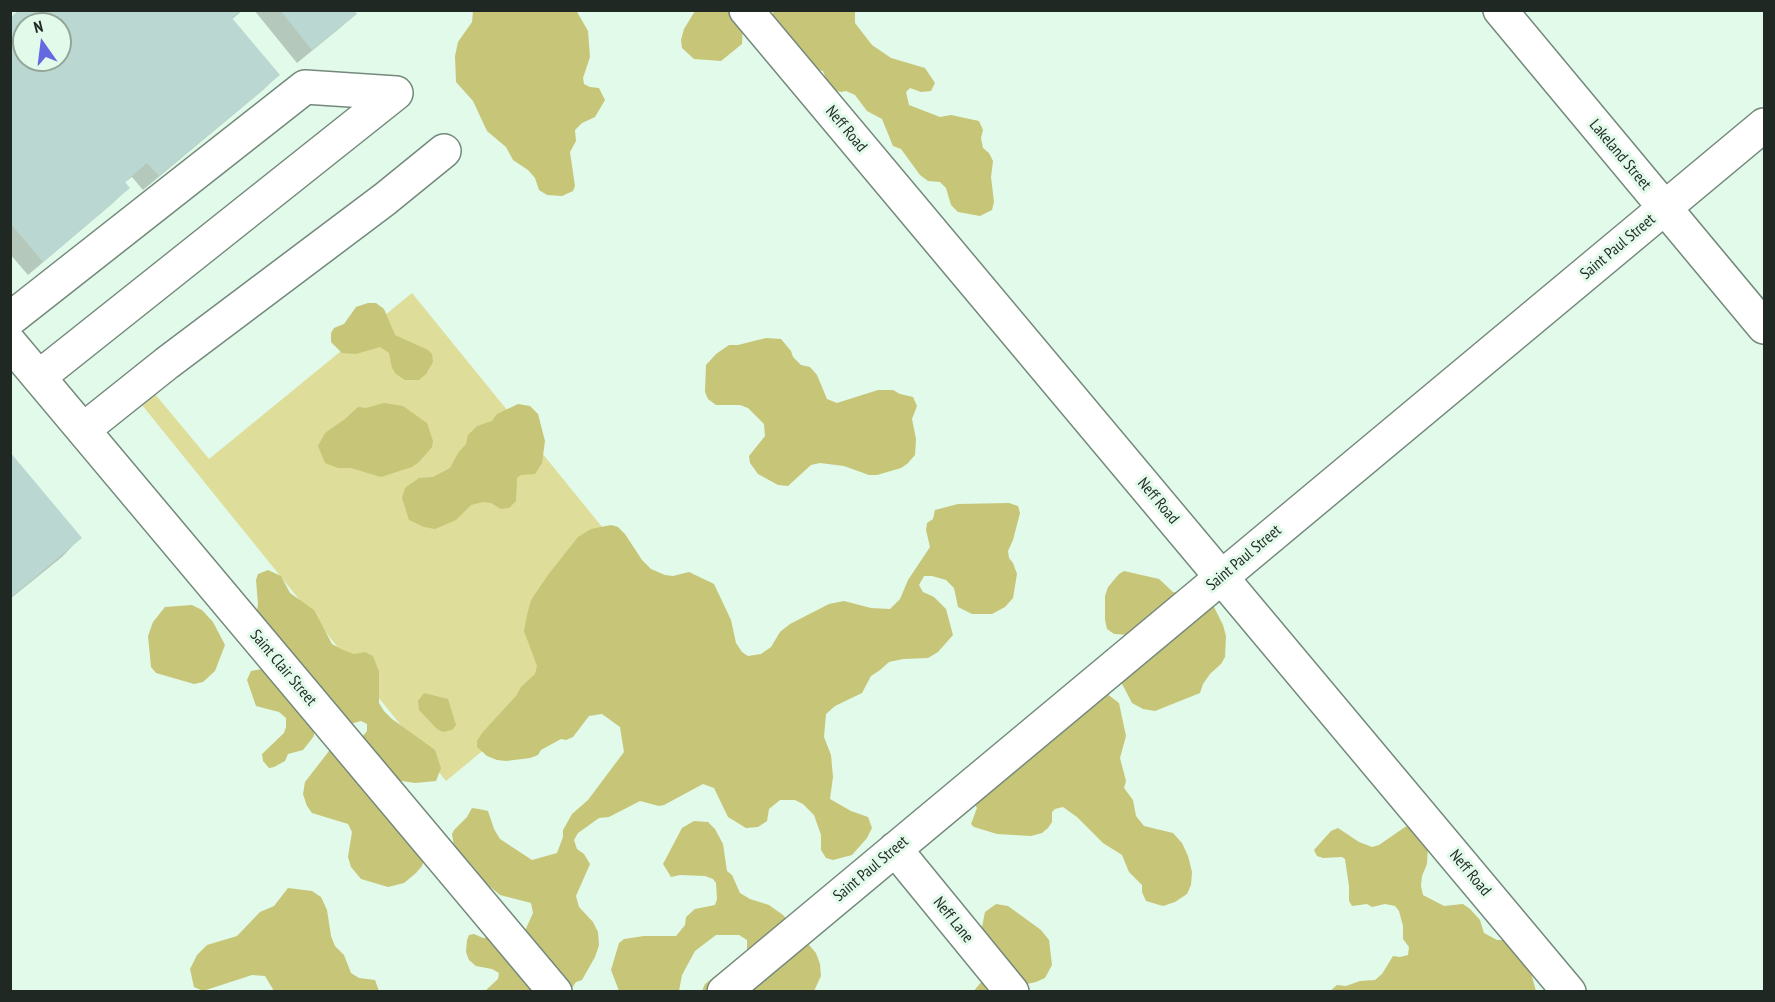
<!DOCTYPE html>
<style>
body{margin:0}
#map{position:relative;width:1775px;height:1002px;overflow:hidden;background:#e2faea;font-family:"PT Sans Narrow",sans-serif}
canvas{display:block}
.frame{position:absolute;inset:0;border:12px solid #1f2822;pointer-events:none}
.north{position:absolute;left:12px;top:12px;width:60px;height:60px;box-sizing:border-box;background:#e2faea;border:2px solid #94a69a;border-radius:50%;rotate:346deg;font-size:16px;font-weight:700;line-height:24px;text-align:center;color:#1f2822}
.north::after{content:'';display:block;margin:auto;width:21px;height:27px;background:#6468e1;clip-path:polygon(50% 0,100% 100%,50% 72%,0 100%)}
</style>
<div id="map">
<canvas width="1775" height="1002"></canvas>
<div class="frame"></div>
<div class="north">N</div>
</div>
<script>
const g = document.querySelector('canvas').getContext('2d');
g.lineJoin = 'round';
function fillPath(path, color) { g.fillStyle = color; g.fill(path, 'evenodd'); }
const shape = rows => new Path2D(rows.map(r => 'M' + r).join(''));
function trace(path, color, width, dash) { g.strokeStyle = color; g.lineWidth = width; g.lineCap = dash ? 'butt' : 'round'; g.setLineDash(dash || []); g.stroke(path); }
function write(font, color, halo, rows, align = 'center') {
  g.font = font + ' "PT Sans Narrow",sans-serif'; g.lineWidth = 6; g.setLineDash([]); g.textBaseline = 'middle'; g.strokeStyle = halo; g.fillStyle = color; for (const [text, x, y, turn = 0] of rows) {
    g.save(); g.translate(x, y); g.rotate((+turn || 0) * Math.PI / 180); g.textAlign = isNaN(turn) ? turn : align; if (halo) g.strokeText(text, 0, 0); g.fillText(text, 0, 0); g.restore();
  }
}
const green = shape([
 [412,293,663,602,446,781,142,405,155,394,209,459]
]);
const forest = shape([
 [576,10,588,31,590,57,583,78,584,84,590,87,599,88,605,100,595,117,582,123,575,130,576,141,570,152,575,186,573,191,562,196,547,195,539,190,535,178,528,170,513,160,506,147,487,131,473,101,456,82,455,56,458,42,472,22,473,11],
 [695,11,731,11,743,23,742,44,721,61,694,59,682,48,681,40,684,29],
 [774,11,855,11,855,23,872,45,891,58,925,68,935,83,931,91,921,92,910,88,906,92,909,105,940,117,951,115,979,121,983,130,981,138,983,148,989,153,993,161,991,177,994,202,992,210,980,216,958,212,951,205,946,188,940,182,928,181,920,175,901,149,893,146,882,119,867,111,855,95,846,91,841,92,831,89,828,85,823,71,806,67,770,18],
 [368,303,376,303,384,309,395,335,428,350,432,354,433,362,426,374,419,380,405,380,396,374,392,368,389,353,380,347,356,354,342,353,331,342,331,333,334,328,344,324,356,307],
 [766,338,781,339,791,351,793,357,801,365,810,367,817,375,827,399,837,403,878,390,893,390,900,394,913,397,917,406,912,419,916,439,915,455,907,464,901,468,877,475,869,475,844,466,820,463,811,465,788,486,778,485,758,474,750,463,749,456,765,436,764,424,748,408,740,405,716,405,708,399,705,392,706,365,716,354,729,345,738,345],
 [384,403,403,406,427,423,433,441,432,447,419,462,412,467,381,477,351,468,338,468,325,463,318,446,325,433,345,419,358,407,366,408],
 [518,404,530,406,538,414,545,441,542,463,535,474,521,475,517,478,516,501,509,508,501,509,491,503,483,502,471,505,456,520,435,529,424,527,409,520,402,498,405,488,419,478,433,477,450,468,458,453,466,444,468,435,477,426,492,421,497,414],
 [1009,503,1018,506,1020,513,1013,540,1008,551,1009,558,1013,563,1017,574,1013,598,1005,607,992,614,972,614,958,607,954,588,946,580,932,576,924,576,919,585,923,592,934,597,946,609,953,635,938,652,928,658,903,659,889,662,880,670,871,676,862,693,835,706,826,714,824,737,831,755,833,777,830,799,851,811,868,817,872,828,867,838,852,855,833,860,826,858,821,850,821,835,814,815,803,804,795,800,780,800,769,809,767,821,758,827,746,828,728,817,714,788,703,784,664,805,659,806,640,801,609,817,599,818,578,833,574,840,577,849,584,854,590,864,576,896,579,907,593,922,598,932,599,945,595,957,582,980,576,982,570,991,485,991,498,979,499,973,492,969,476,966,469,960,466,952,467,940,469,935,474,934,483,938,524,933,533,913,531,903,500,895,482,880,476,870,454,846,452,834,454,830,467,817,472,808,479,809,488,811,494,829,500,839,532,860,557,853,563,837,563,830,572,814,588,800,624,752,620,727,602,714,589,716,573,737,566,740,561,739,541,750,538,755,530,758,506,761,497,760,487,756,477,747,477,741,482,733,516,696,521,687,535,674,537,666,524,631,527,615,531,600,548,575,578,537,591,529,611,525,618,527,625,534,642,560,651,569,665,575,673,576,689,572,714,584,731,620,736,643,742,652,748,656,761,654,771,647,780,632,790,624,829,604,844,601,871,608,890,609,900,599,908,580,930,547,926,530,927,523,933,519,935,510,958,504],
 [268,570,281,576,290,593,314,610,332,644,343,650,354,654,365,652,373,656,379,672,379,703,384,711,392,719,435,750,441,768,436,781,415,783,402,781,383,786,427,852,422,866,416,873,404,883,388,887,361,879,351,867,348,857,352,832,348,824,312,813,307,806,303,794,305,782,329,751,336,745,358,742,367,731,367,724,361,721,339,727,314,721,314,736,303,750,288,754,285,761,274,767,269,768,263,761,262,754,284,733,286,727,286,718,279,712,256,706,247,680,251,671,267,668,256,616,258,604,256,580,258,574],
 [1124,571,1159,579,1173,592,1205,599,1213,605,1223,625,1226,636,1225,657,1221,664,1210,674,1203,684,1200,693,1155,711,1143,709,1132,703,1120,680,1131,635,1114,634,1107,629,1105,620,1105,596,1108,587,1119,574],
 [192,605,202,610,213,622,225,645,215,671,203,682,194,684,156,673,151,667,148,636,153,622,165,607],
 [424,693,448,699,456,725,452,730,443,732,437,729,419,710,418,701],
 [1106,693,1119,703,1126,736,1120,758,1126,781,1124,788,1133,800,1136,816,1144,826,1173,833,1182,843,1188,856,1192,872,1191,885,1187,894,1175,902,1163,906,1146,901,1142,892,1142,885,1129,872,1122,855,1103,843,1077,817,1063,807,1055,809,1052,812,1052,822,1048,828,1042,833,1031,836,997,834,974,827,971,824,977,808,965,788],
 [694,821,708,822,715,829,723,844,727,871,732,875,740,893,750,899,769,905,783,915,816,953,820,964,821,976,814,991,702,991,705,984,747,950,747,940,739,935,716,935,695,951,682,975,679,991,619,991,611,970,619,943,624,939,644,936,676,936,685,925,686,917,695,909,715,905,717,899,716,883,713,879,705,876,680,875,671,877,663,864,682,828],
 [1414,824,1428,844,1427,864,1422,876,1421,886,1423,895,1444,906,1463,904,1470,909,1480,920,1484,933,1497,940,1504,940,1512,944,1526,955,1536,991,1330,991,1337,985,1346,986,1360,981,1375,980,1382,974,1393,956,1400,957,1408,955,1409,947,1403,939,1403,926,1399,911,1395,906,1385,904,1372,907,1367,904,1352,906,1349,901,1349,886,1345,859,1342,857,1323,858,1317,856,1314,850,1331,831,1338,828,1359,842,1372,847,1379,845,1405,827],
 [288,888,312,891,321,897,327,910,331,936,335,946,344,955,351,973,359,978,375,980,379,991,274,991,265,976,252,975,203,991,194,987,190,969,197,955,207,945,237,936,260,912,274,906],
 [996,904,1008,906,1041,930,1049,940,1052,965,1045,978,1036,982,1018,986,1013,991,973,992,986,976,981,932,985,912]
]);
const shadow = shape([
 [22,10,243,10,231,20,278,75,263,90,143,190,132,177,124,183,128,188,113,203,28,275,10,254,10,20],
 [24,24,60,24,60,60,24,60],
 [254,10,352,10,355,14,340,28,297,63],
 [10,455,80,538,62,557,10,599]
]);
const building = shape([
 [19,10,242,10,232,18,280,75,159,176,147,163,125,182,130,188,43,262,10,223,10,18],
 [24,24,60,24,60,60,24,60],
 [280,10,354,10,357,14,312,50],
 [10,452,82,538,10,598]
]);
const minor = shape([
 [746,10,1569,992],
 [1500,10,1764,327],
 [10,319,305,87,396,93],
 [10,343,555,992],
 [39,377,396,93],
 [83,430,167,363,385,199,444,151],
 [895,849,1012,992],
 [724,992,1764,125]
]);
const streetNames = [
 ["Neff Road",846,129,50],
 ["Lakeland Street",1620,155,50],
 ["Saint Paul Street",1618,247,-40],
 ["Neff Road",1158,501,50],
 ["Saint Paul Street",1244,558,-40],
 ["Saint Clair Street",283,668,50],
 ["Saint Paul Street",871,869,-40],
 ["Neff Road",1470,873,50],
 ["Neff Lane",953,920,51]
];
fillPath(green, '#dfdd9a');
fillPath(forest, '#c7c577');
fillPath(shadow, '#0003');
fillPath(building, '#bad8d1');
trace(minor, '#74897b', 36);
trace(minor, '#fff', 33);
write('16px', '#1f2822', '#e2faea', streetNames);
</script>
